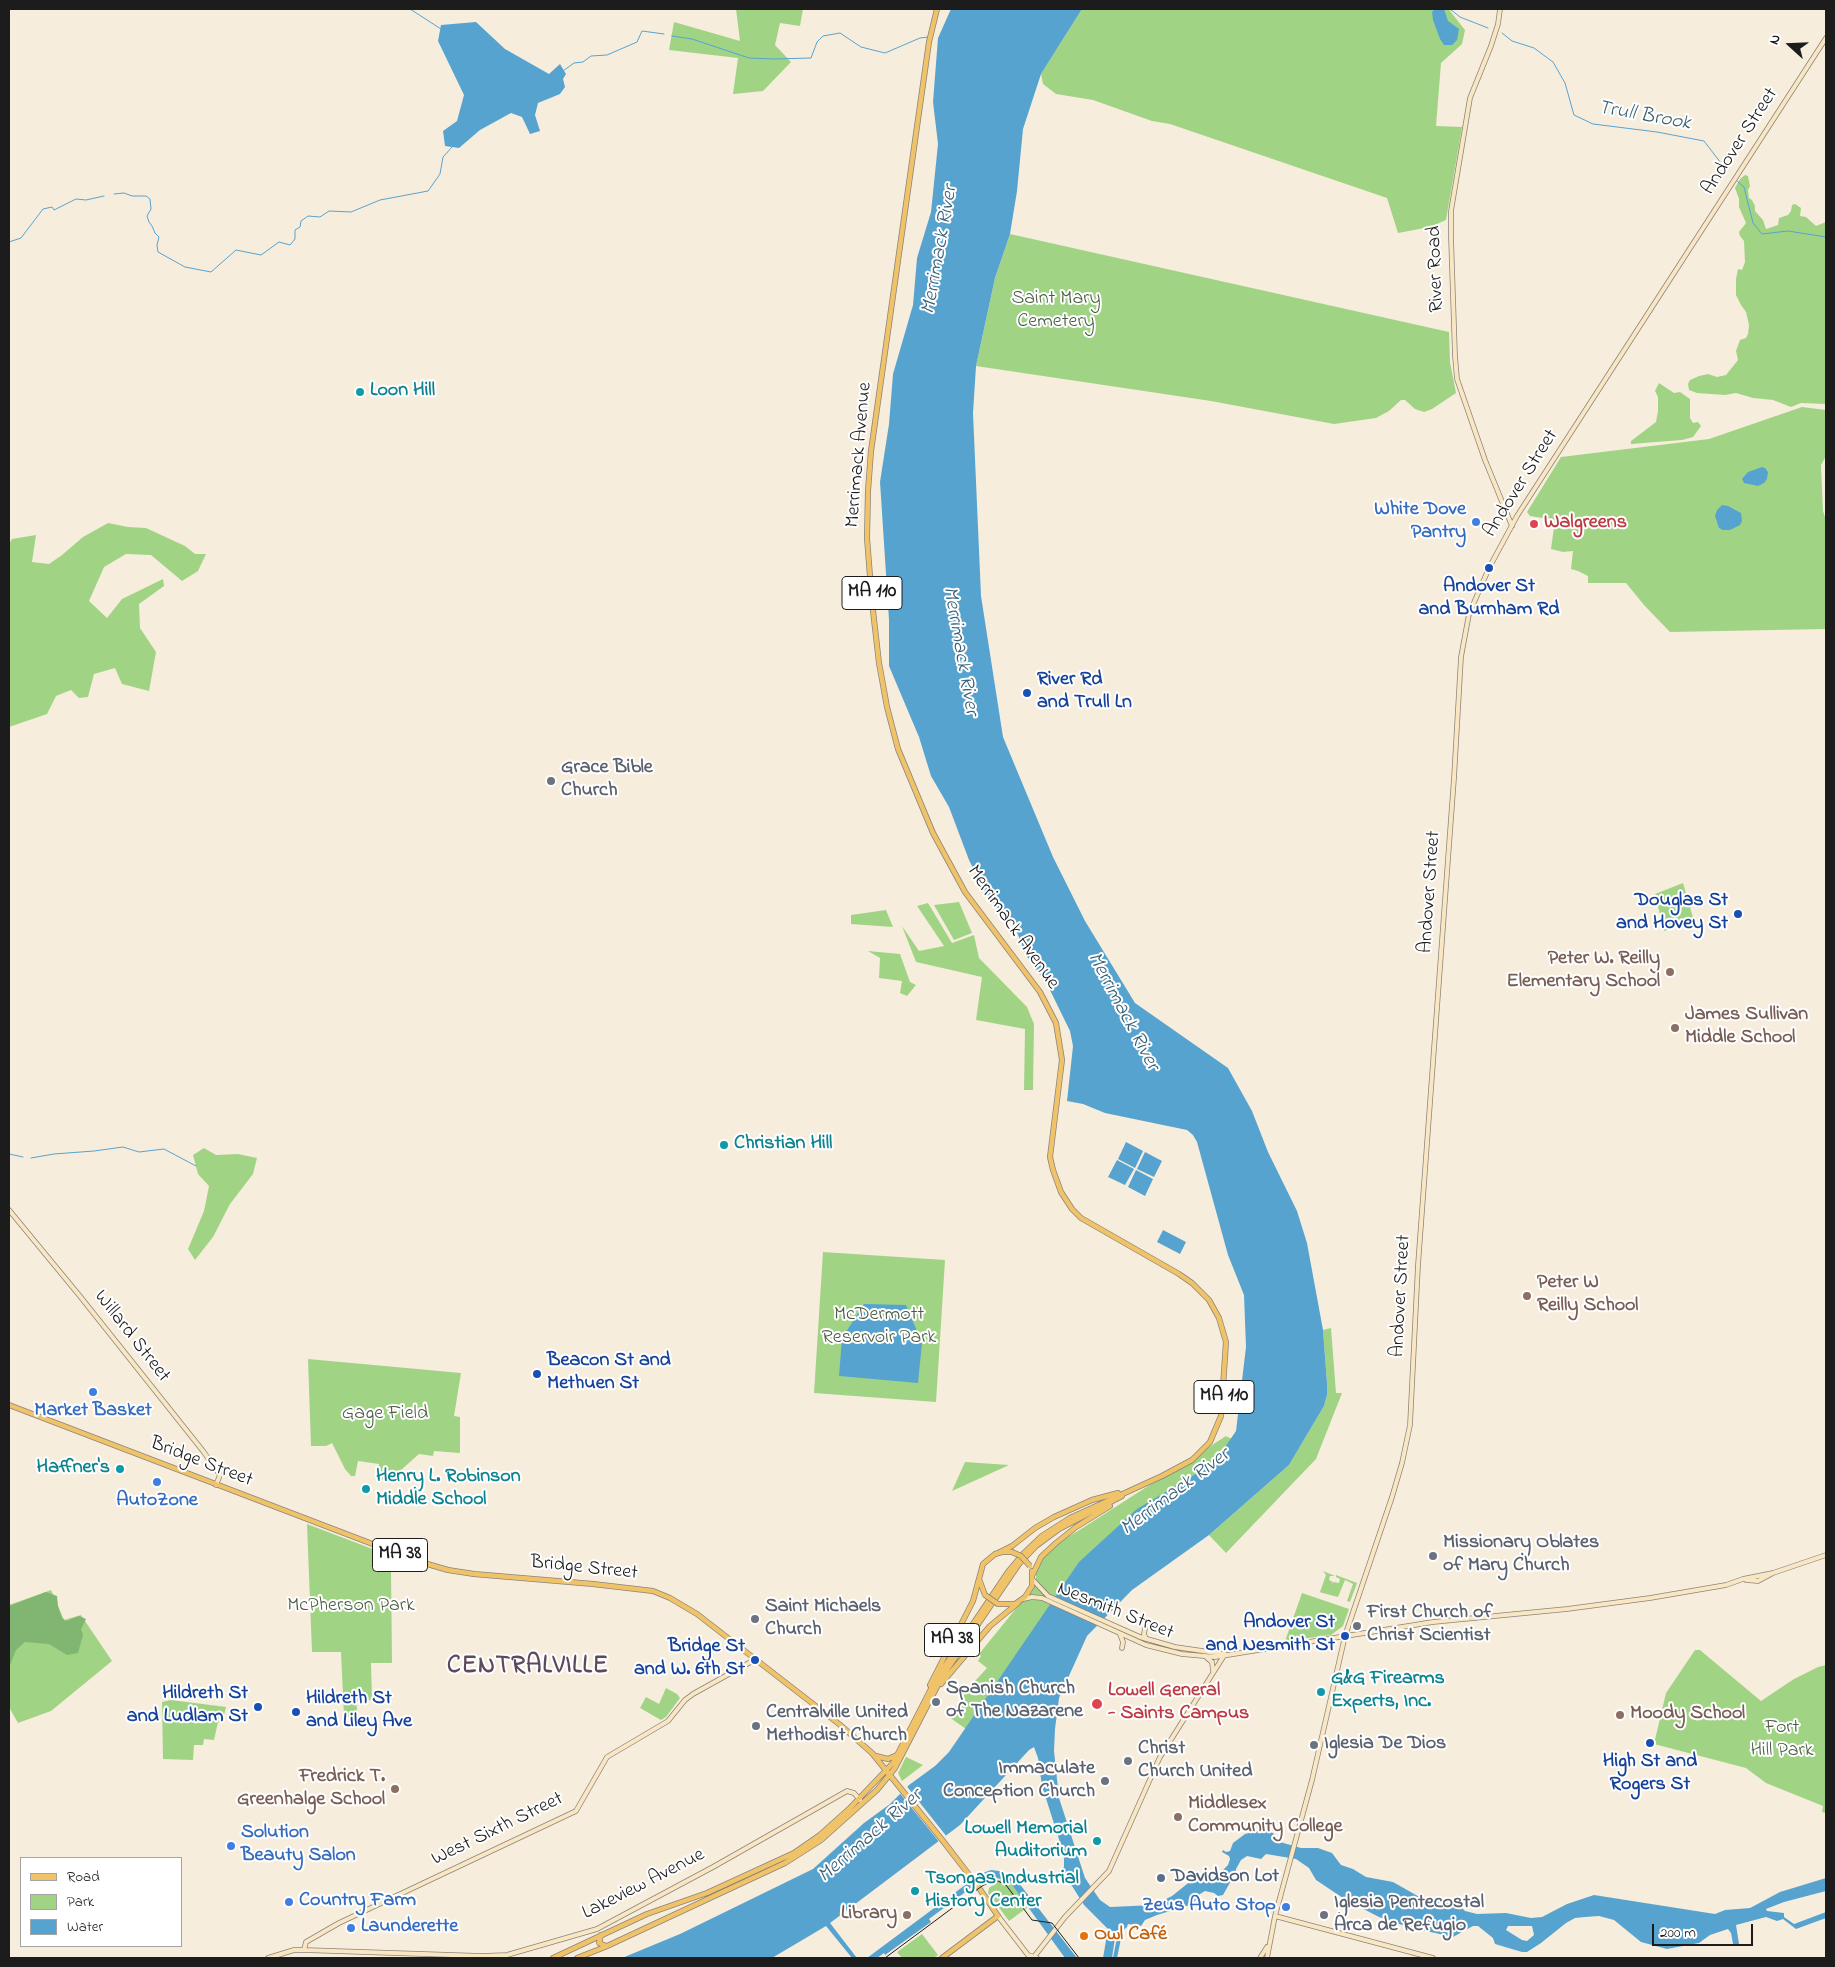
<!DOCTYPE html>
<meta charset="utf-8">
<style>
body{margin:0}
#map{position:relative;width:1835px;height:1967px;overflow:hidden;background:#f7eddd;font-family:"Indie Flower",sans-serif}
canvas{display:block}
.frame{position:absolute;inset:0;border:10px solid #1c1c1c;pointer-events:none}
.legend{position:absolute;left:20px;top:1857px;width:162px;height:90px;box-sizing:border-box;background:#fff;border:1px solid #a4a4a4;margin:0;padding:6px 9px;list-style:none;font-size:15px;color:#1c1c1c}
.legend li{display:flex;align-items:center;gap:10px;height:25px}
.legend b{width:25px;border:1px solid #a4a4a4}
.north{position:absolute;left:1765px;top:20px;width:50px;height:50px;-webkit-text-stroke:4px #fff;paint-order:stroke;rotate:290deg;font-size:14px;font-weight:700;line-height:20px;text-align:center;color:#1c1c1c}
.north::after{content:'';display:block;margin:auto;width:18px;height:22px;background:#1c1c1c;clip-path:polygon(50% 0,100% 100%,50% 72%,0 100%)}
.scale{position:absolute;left:1652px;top:1924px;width:101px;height:22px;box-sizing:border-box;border:2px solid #1c1c1c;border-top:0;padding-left:6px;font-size:15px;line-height:18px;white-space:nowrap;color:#1c1c1c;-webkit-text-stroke:4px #fff;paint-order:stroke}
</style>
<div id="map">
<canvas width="1835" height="1967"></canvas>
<div class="frame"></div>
<ul class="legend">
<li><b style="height:6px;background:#f1c369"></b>Road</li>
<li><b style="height:14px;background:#a0d484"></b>Park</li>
<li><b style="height:14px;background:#57a3d0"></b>Water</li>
</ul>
<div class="north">N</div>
<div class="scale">200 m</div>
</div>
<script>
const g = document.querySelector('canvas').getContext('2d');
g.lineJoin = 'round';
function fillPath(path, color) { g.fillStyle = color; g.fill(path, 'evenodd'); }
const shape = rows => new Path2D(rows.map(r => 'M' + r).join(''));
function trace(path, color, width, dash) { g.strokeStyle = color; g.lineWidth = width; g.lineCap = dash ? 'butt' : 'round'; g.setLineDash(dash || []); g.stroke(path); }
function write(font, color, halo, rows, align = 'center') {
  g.font = font + ' "Indie Flower",sans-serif'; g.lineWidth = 4; g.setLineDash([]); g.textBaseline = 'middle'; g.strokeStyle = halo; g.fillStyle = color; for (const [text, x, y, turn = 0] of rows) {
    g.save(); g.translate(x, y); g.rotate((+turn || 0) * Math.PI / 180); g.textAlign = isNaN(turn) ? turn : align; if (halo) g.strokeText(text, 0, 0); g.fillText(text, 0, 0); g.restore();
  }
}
const green = shape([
 [736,9,803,9,800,26,780,23,775,45,791,62,763,91,733,94,738,58,669,50,674,22,740,41],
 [1082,9,1451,9,1450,11,1465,30,1462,44,1441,63,1436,126,1462,127,1446,220,1430,227,1398,233,1387,198,1170,124,1152,121,1093,100,1056,94,1043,84,1041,74],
 [1745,175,1748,176,1750,186,1748,190,1749,198,1752,200,1755,206,1755,211,1763,220,1766,229,1778,225,1779,218,1788,215,1791,211,1792,205,1795,204,1801,208,1800,216,1806,217,1816,226,1826,222,1826,404,1801,403,1791,407,1773,400,1753,398,1736,393,1725,395,1697,393,1689,390,1688,384,1690,380,1699,376,1708,374,1717,377,1726,375,1738,360,1736,351,1740,340,1746,338,1748,334,1749,325,1746,312,1741,305,1736,295,1736,279,1738,269,1742,270,1745,262,1744,241,1740,236,1739,232,1746,223,1739,207,1739,199,1735,188,1740,179],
 [1010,234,1449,332,1450,362,1456,393,1432,409,1424,412,1415,409,1405,400,1401,400,1389,411,1376,418,1334,424,1211,401,976,366,995,278],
 [1659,383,1674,393,1680,392,1690,399,1690,418,1693,423,1698,422,1701,426,1693,437,1682,440,1631,444,1631,441,1656,422,1658,411,1658,397,1655,391],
 [1802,407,1826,410,1826,456,1821,465,1823,511,1826,520,1826,629,1670,632,1644,605,1626,583,1588,583,1588,576,1578,571,1571,569,1573,551,1563,552,1551,549,1555,520,1530,516,1527,512,1561,457,1709,439],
 [108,523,128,527,146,528,185,546,195,554,206,554,198,571,182,581,151,555,126,554,104,567,89,601,107,618,122,599,163,579,164,586,139,604,140,628,156,652,149,691,122,684,115,668,94,674,88,697,79,698,71,690,56,696,47,714,9,727,9,544,12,539,36,535,32,562,49,564,62,555,83,537],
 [1683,883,1694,921,1664,931,1655,894],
 [959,902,972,933,954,940,934,905],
 [928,903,952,943,974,935,979,958,1027,1007,1034,1024,1033,1090,1024,1090,1025,1029,976,1020,982,977,916,962,902,926,919,951,944,946,917,906],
 [886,910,893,927,851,924,851,915],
 [868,951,900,954,910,982,916,985,907,996,900,993,902,981,879,978,880,958],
 [204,1148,216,1155,238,1154,257,1158,253,1174,230,1204,213,1237,195,1260,188,1249,204,1211,209,1186,198,1174,193,1155],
 [823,1252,945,1260,936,1402,814,1393],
 [1331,1328,1336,1393,1342,1393,1316,1459,1226,1553,1209,1535,1289,1465,1324,1406,1327,1395,1327,1383,1323,1330],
 [308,1359,461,1373,454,1416,460,1417,460,1453,434,1451,433,1456,419,1454,400,1471,377,1482,379,1464,358,1461,355,1476,351,1476,345,1469,332,1443,326,1446,311,1446],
 [1226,1436,1234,1440,1230,1446,1199,1472,969,1731,949,1717,965,1692,987,1668,978,1661,981,1656,979,1654,1036,1584,1036,1572,1041,1557,1050,1547,1078,1531],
 [965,1462,1009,1465,952,1491],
 [307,1524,383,1553,383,1570,391,1570,392,1663,371,1663,372,1700,356,1702,358,1717,344,1716,341,1652,312,1652],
 [1323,1571,1335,1576,1330,1576,1329,1580,1333,1582,1331,1584,1334,1582,1339,1583,1340,1579,1336,1577,1336,1575,1357,1583,1350,1602,1347,1601,1353,1584,1345,1580,1338,1597,1319,1592,1320,1592,1326,1575],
 [51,1590,64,1620,81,1615,112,1661,51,1711,18,1723,9,1707,9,1605],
 [1302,1593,1349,1609,1343,1626,1331,1635,1285,1641],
 [1695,1650,1700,1650,1761,1701,1794,1679,1818,1667,1826,1665,1826,1813,1822,1812,1823,1806,1766,1783,1746,1768,1654,1744,1666,1693],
 [666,1688,677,1694,680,1698,666,1717,661,1720,640,1708,646,1697,659,1704],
 [171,1700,226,1707,222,1723,218,1722,214,1740,204,1739,203,1745,194,1745,193,1760,163,1759,162,1702],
 [906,1757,923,1765,902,1781,898,1773],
 [1001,1879,1012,1885,1028,1907,1009,1921,988,1893,989,1888],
 [922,1934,938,1955,933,1958,902,1958,897,1952]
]);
const forest = shape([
 [46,1592,57,1596,58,1606,62,1618,66,1621,79,1616,86,1619,81,1629,83,1635,78,1653,67,1655,49,1644,25,1642,16,1650,9,1668,9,1606]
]);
const water = shape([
 [951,9,1082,9,1041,74,1023,129,1017,191,1010,234,995,278,976,366,973,413,981,596,1003,737,1053,857,1085,921,1135,1003,1228,1068,1252,1111,1268,1152,1297,1211,1307,1243,1323,1330,1327,1383,1327,1395,1324,1406,1289,1465,1209,1535,1132,1590,1087,1636,1059,1698,1055,1729,1054,1751,1059,1798,1085,1878,1100,1900,1110,1907,1154,1905,1172,1896,1192,1880,1217,1876,1228,1865,1230,1859,1229,1856,1222,1852,1223,1850,1226,1852,1230,1851,1233,1843,1245,1834,1262,1830,1273,1833,1280,1842,1301,1848,1318,1848,1332,1853,1341,1865,1353,1869,1366,1877,1393,1882,1423,1899,1459,1905,1465,1911,1477,1914,1506,1913,1531,1918,1542,1917,1567,1904,1594,1895,1715,1914,1725,1910,1750,1908,1780,1892,1826,1878,1826,1891,1784,1902,1766,1909,1767,1911,1784,1913,1784,1917,1794,1924,1826,1912,1826,1918,1796,1929,1783,1919,1777,1921,1766,1917,1736,1925,1739,1944,1733,1944,1731,1933,1728,1929,1710,1935,1699,1943,1667,1949,1641,1942,1614,1920,1599,1916,1585,1917,1575,1918,1566,1923,1541,1943,1527,1952,1522,1952,1495,1944,1493,1938,1478,1926,1473,1926,1453,1937,1408,1927,1379,1917,1346,1900,1316,1880,1309,1868,1296,1859,1266,1854,1261,1859,1247,1856,1241,1860,1236,1869,1236,1872,1223,1895,1218,1896,1214,1893,1205,1891,1200,1894,1193,1904,1157,1915,1145,1920,1141,1926,1128,1924,1127,1927,1121,1932,1116,1931,1112,1958,1103,1958,1108,1929,1084,1905,1072,1886,1059,1872,1064,1867,1064,1855,1042,1786,1038,1758,1034,1747,1029,1750,960,1825,830,1923,857,1958,852,1958,826,1926,772,1958,622,1958,680,1934,813,1869,864,1823,890,1804,909,1785,935,1766,949,1752,1079,1562,1137,1509,1194,1475,1219,1456,1236,1431,1246,1347,1244,1295,1228,1255,1197,1142,1193,1135,1187,1130,1105,1113,1083,1104,1067,1101,1073,1046,1070,1031,1048,986,1026,955,1015,927,987,896,969,860,949,807,931,776,919,737,889,666,889,620,880,482,889,424,893,374,913,305,917,258,931,212,938,144,933,102,938,38],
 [1508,1926,1532,1926,1534,1935,1527,1941,1522,1940,1506,1930],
 [1435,9,1444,9,1448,21,1459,29,1457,40,1452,45,1444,45,1440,39,1433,20,1432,12],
 [476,22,505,49,549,74,560,64,566,74,563,79,565,87,560,94,538,103,535,115,540,131,530,134,522,117,511,113,480,130,459,148,445,146,443,131,457,121,464,95,438,41,441,25],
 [1762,467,1765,468,1768,472,1767,479,1764,483,1758,486,1744,483,1742,479,1748,472],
 [1722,505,1728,506,1741,513,1742,521,1740,525,1730,530,1723,530,1719,528,1715,516,1717,510],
 [1126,1142,1143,1151,1135,1168,1118,1159],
 [1145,1152,1162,1161,1154,1177,1137,1169],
 [1117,1160,1134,1169,1125,1185,1108,1177],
 [1136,1170,1153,1179,1145,1196,1128,1187],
 [1163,1230,1186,1242,1180,1254,1157,1242],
 [864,1304,906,1305,922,1343,918,1383,839,1376,842,1338],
 [991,1870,999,1871,1015,1878,1077,1958,1065,1958,1012,1885,1005,1880,992,1877,983,1879,929,1919,931,1922,885,1955,884,1953,877,1958,867,1958,980,1874]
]);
const pier = shape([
 [905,1784,947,1837,940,1843,898,1791]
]);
const stream = shape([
 [410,9,441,29],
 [1450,9,1460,17,1488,28],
 [1502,33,1512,41,1534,48,1553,62,1565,83,1574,115,1593,124,1657,132,1704,141,1724,167],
 [672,36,692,39,749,58,774,59,811,58,817,42,823,36,840,33,861,47,885,53,920,38,929,37],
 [563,71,574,63,583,62,591,56,607,55,637,42,642,31,664,34],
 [1737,181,1744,187,1753,223,1762,234,1788,231,1826,237],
 [114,194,124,193,132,196,146,196,150,199,151,209,147,216,149,222,152,226,155,233,159,237,157,245,158,252,185,267,211,272,236,250,261,255,279,242,290,245,295,239,295,230,300,227,301,221,308,216,320,217,329,211,351,212,380,200,428,191,440,174,443,157,453,146],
 [9,242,21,238,43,209,52,207,54,210,76,199,86,200,104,196],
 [9,1154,23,1157],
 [31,1158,54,1154,94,1151,123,1147,139,1152,164,1149,196,1166]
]);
const canal = shape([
 [1115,1958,1121,1928]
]);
const secondary = shape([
 [1500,9,1498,24,1491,46,1470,98,1451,211,1451,237,1455,356,1457,379,1485,460,1512,526],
 [9,1210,79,1295,203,1451,220,1475,216,1485],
 [1033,1580,1048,1596,1140,1637,1175,1647,1223,1654],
 [1746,1580,1758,1581,1773,1573,1826,1555],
 [1023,1599,1032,1597,1042,1598,1146,1645,1182,1654,1215,1657,1433,1622,1567,1609,1650,1598,1726,1585,1743,1579,1773,1573],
 [1145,1628,1144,1634,1146,1639],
 [1120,1634,1123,1642,1122,1648],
 [1207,1658,1212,1662,1213,1671],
 [998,1916,1028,1955,1037,1958],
 [1275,1916,1433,1958],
 [304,1950,306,1942,339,1923,576,1811,607,1757,668,1721,685,1700,693,1694,756,1659],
 [268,1958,294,1950,304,1950,482,1956,507,1955,597,1929,713,1867,847,1791,854,1793,860,1800],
 [1033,1958,1065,1917,1109,1871,1160,1757,1225,1654],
 [1260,1958,1267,1947],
 [1267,1958,1275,1916,1312,1780,1345,1636,1392,1497,1402,1463,1410,1425,1418,1265,1454,778,1461,657,1469,614,1489,568,1517,516,1826,38]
]);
const primary = shape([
 [9,1405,417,1561,448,1570,474,1574,593,1584,653,1591,670,1598,697,1614,839,1724,872,1753,943,1841,977,1885,998,1916,942,1958],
 [998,1553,1012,1546,1035,1528,1054,1517,1092,1500,1118,1493],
 [1033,1574,1041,1557,1056,1543,1076,1527,1110,1506],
 [985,1595,979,1579,983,1564,995,1554,1002,1552,1012,1552],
 [998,1604,1015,1604,1025,1597,1032,1586,1032,1571],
 [941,1684,990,1626,1018,1603],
 [930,1685,973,1601,980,1575],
 [876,1756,888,1759,897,1755],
 [601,1935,599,1943,606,1946],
 [553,1958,647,1914,707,1893,744,1876,794,1853,820,1835,849,1809,893,1763,936,1679,1008,1572,1023,1554,1042,1536,1070,1518,1162,1476,1192,1460,1210,1442,1221,1416,1226,1342,1219,1318,1209,1300,1192,1283,1179,1274,1081,1218,1072,1209,1061,1192,1053,1170,1050,1157,1062,1060,1056,1023,1040,992,965,892,933,833,898,749,887,707,879,663,872,602,867,538,868,491,871,451,929,42,937,9],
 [577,1958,605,1947,785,1863,821,1840,877,1790,895,1768,942,1677,1019,1564,1036,1546,1059,1529,1122,1496]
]);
const tram = shape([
 [885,1958,982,1886,990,1882,998,1881,1006,1885,1032,1920,1052,1923,1079,1958]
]);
const primaryBridge = shape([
 [1012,1552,1021,1556,1030,1566],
 [985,1595,998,1604]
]);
const markers = [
 [360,392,5,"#0f9aa8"],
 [1476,522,5,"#3f7fe0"],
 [1534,524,5,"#e0444e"],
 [1489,568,5,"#1a4fb4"],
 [1027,693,5,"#1a4fb4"],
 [551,781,5,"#6b7280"],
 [1738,914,5,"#1a4fb4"],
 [1670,972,5,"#8d6e63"],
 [1675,1028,5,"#8d6e63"],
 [724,1145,5,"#0f9aa8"],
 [1527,1296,5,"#8d6e63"],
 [537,1374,5,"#1a4fb4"],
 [93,1392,5,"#3f7fe0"],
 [120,1469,5,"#0f9aa8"],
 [157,1482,5,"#3f7fe0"],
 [366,1489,5,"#0f9aa8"],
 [1433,1556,5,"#6b7280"],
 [755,1619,5,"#6b7280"],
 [1357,1626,5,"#6b7280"],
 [1345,1636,5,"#1a4fb4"],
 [755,1660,5,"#1a4fb4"],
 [1321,1692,5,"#0f9aa8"],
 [936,1702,5,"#6b7280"],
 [1097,1704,6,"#e0444e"],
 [258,1707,5,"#1a4fb4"],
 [296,1712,5,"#1a4fb4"],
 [1620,1715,5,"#8d6e63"],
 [756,1726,5,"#6b7280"],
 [1650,1743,5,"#1a4fb4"],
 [1314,1745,5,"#6b7280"],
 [1128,1761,5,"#6b7280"],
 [1105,1781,5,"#6b7280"],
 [395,1789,5,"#8d6e63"],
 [1178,1817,5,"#8d6e63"],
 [1097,1841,5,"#0f9aa8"],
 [231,1846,5,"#3f7fe0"],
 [1161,1878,5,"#5c6f8a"],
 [915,1891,5,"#0f9aa8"],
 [289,1902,5,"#3f7fe0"],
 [1286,1907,5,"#3f7fe0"],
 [907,1915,5,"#8d6e63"],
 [1324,1915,5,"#6b7280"],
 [351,1928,5,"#3f7fe0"],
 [1084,1936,5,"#e8710a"]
];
const shields = [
 [872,593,60],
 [1224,1397,60],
 [400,1555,55],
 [952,1640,55]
];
const shieldNames = [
 ["MA 110",872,593],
 ["MA 110",1224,1397],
 ["MA 38",400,1555],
 ["MA 38",952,1640]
];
const streetNames = [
 ["Andover Street",1741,142,-57],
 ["River Road",1437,269,-92],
 ["Merrimack Avenue",860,455,-85],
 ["Andover Street",1522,484,-58],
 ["Andover Street",1431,892,-86],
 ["Merrimack Avenue",1012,928,55],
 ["Andover Street",1402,1296,-87],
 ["Willard Street",131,1337,52],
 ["Bridge Street",201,1463,21],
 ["Bridge Street",584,1569,6],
 ["Nesmith Street",1115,1612,22],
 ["West Sixth Street",498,1830,-26],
 ["Lakeview Avenue",644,1885,-27]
];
const parkNames = [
 ["Saint Mary",1056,300],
 ["Cemetery",1056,323],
 ["McDermott",879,1316],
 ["Reservoir Park",879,1339],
 ["Gage Field",385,1415],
 ["McPherson Park",351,1607],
 ["Fort",1782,1729],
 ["Hill Park",1782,1752]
];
const cultureNames = [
 ["Loon Hill",370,392],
 ["Christian Hill",734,1145],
 ["Haffner's",110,1469,"right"],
 ["Henry L. Robinson",376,1478],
 ["Middle School",376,1501],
 ["G&G Firearms",1331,1680],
 ["Experts, Inc.",1331,1703],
 ["Lowell Memorial",1087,1830,"right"],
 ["Auditorium",1087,1853,"right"],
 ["Tsongas Industrial",925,1880],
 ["History Center",925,1903]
];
const shopNames = [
 ["White Dove",1466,511,"right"],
 ["Pantry",1466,534,"right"],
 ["Market Basket",93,1412,"center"],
 ["AutoZone",157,1502,"center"],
 ["Solution",241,1834],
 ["Beauty Salon",241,1857],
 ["Country Farm",299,1902],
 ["Zeus Auto Stop",1276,1907,"right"],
 ["Launderette",361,1928]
];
const healthNames = [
 ["Walgreens",1544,524],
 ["Lowell General",1108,1692],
 ["- Saints Campus",1108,1715]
];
const transitNames = [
 ["Andover St",1489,588,"center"],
 ["and Burnham Rd",1489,611,"center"],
 ["River Rd",1037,681,"left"],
 ["and Trull Ln",1037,704,"left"],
 ["Douglas St",1728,902],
 ["and Hovey St",1728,925],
 ["Beacon St and",547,1362,"left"],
 ["Methuen St",547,1385,"left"],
 ["Andover St",1335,1624],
 ["and Nesmith St",1335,1647],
 ["Bridge St",745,1648],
 ["and W. 6th St",745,1671],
 ["Hildreth St",248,1695],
 ["and Ludlam St",248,1718],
 ["Hildreth St",306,1700,"left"],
 ["and Liley Ave",306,1723,"left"],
 ["High St and",1650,1763,"center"],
 ["Rogers St",1650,1786,"center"]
];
const worshipNames = [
 ["Grace Bible",561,769],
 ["Church",561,792],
 ["Missionary Oblates",1443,1544],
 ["of Mary Church",1443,1567],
 ["Saint Michaels",765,1608],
 ["Church",765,1631],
 ["First Church of",1367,1614],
 ["Christ Scientist",1367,1637],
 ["Spanish Church",946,1690],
 ["of The Nazarene",946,1713],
 ["Centralville United",766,1714],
 ["Methodist Church",766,1737],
 ["Iglesia De Dios",1324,1745],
 ["Christ",1138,1750],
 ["Church United",1138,1773],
 ["Immaculate",1095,1770,"right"],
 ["Conception Church",1095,1793,"right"],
 ["Iglesia Pentecostal",1334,1904],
 ["Arca de Refugio",1334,1927]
];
const educationNames = [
 ["Peter W. Reilly",1660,960,"right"],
 ["Elementary School",1660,983,"right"],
 ["James Sullivan",1685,1016],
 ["Middle School",1685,1039],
 ["Peter W",1537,1284],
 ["Reilly School",1537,1307],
 ["Moody School",1630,1715],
 ["Fredrick T.",385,1778,"right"],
 ["Greenhalge School",385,1801,"right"],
 ["Middlesex",1188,1805],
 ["Community College",1188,1828],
 ["Library",897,1915,"right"]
];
const serviceNames = [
 ["Davidson Lot",1171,1878]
];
const foodNames = [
 ["Owl Café",1094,1936]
];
const waterNames = [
 ["Trull Brook",1644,117,10],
 ["Merrimack River",941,250,-80],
 ["Merrimack River",959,651,80],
 ["Merrimack River",1122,1012,62],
 ["Merrimack River",1176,1493,-37],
 ["Merrimack River",871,1837,-41]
];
const districtNames = [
 ["CENTRALVILLE",528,1668]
];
fillPath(green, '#a0d484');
fillPath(forest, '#80b672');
fillPath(water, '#57a3d0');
fillPath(pier, '#f7eddd');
trace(stream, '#57a3d0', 1);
trace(canal, '#57a3d0', 4);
trace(secondary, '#8a847c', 5.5);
trace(primary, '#8a847c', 6);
trace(secondary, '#f9e7c3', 4);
trace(primary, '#f1c369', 4.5);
trace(tram, '#1c1c1c', 1);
trace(primaryBridge, '#8a847c', 6, []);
trace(primaryBridge, '#f1c369', 4.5);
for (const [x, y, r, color] of markers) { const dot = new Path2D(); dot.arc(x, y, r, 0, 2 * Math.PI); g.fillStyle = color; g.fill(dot); trace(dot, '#fff', 2); }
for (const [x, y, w] of shields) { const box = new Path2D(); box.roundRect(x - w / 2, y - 16.5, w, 33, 4); g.fillStyle = '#fff'; g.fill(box); trace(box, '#1c1c1c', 1); }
write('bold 19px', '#1c1c1c', null, shieldNames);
write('20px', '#1c1c1c', '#fff', streetNames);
write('20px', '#4a5c40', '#fff', parkNames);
write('bold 20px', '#0d838f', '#fff', cultureNames, 'left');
write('bold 20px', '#366cbe', '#fff', shopNames, 'left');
write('bold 20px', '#be3a42', '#fff', healthNames, 'left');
write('bold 20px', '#164399', '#fff', transitNames, 'right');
write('bold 20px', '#5b616d', '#fff', worshipNames, 'left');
write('bold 20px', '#785e54', '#fff', educationNames, 'left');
write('bold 20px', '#4e5e75', '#fff', serviceNames, 'left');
write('bold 20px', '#c56008', '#fff', foodNames, 'left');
write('italic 21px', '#3a6076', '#fff', waterNames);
g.letterSpacing = '1px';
write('bold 25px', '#5c495c', '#fff', districtNames);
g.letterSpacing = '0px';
</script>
